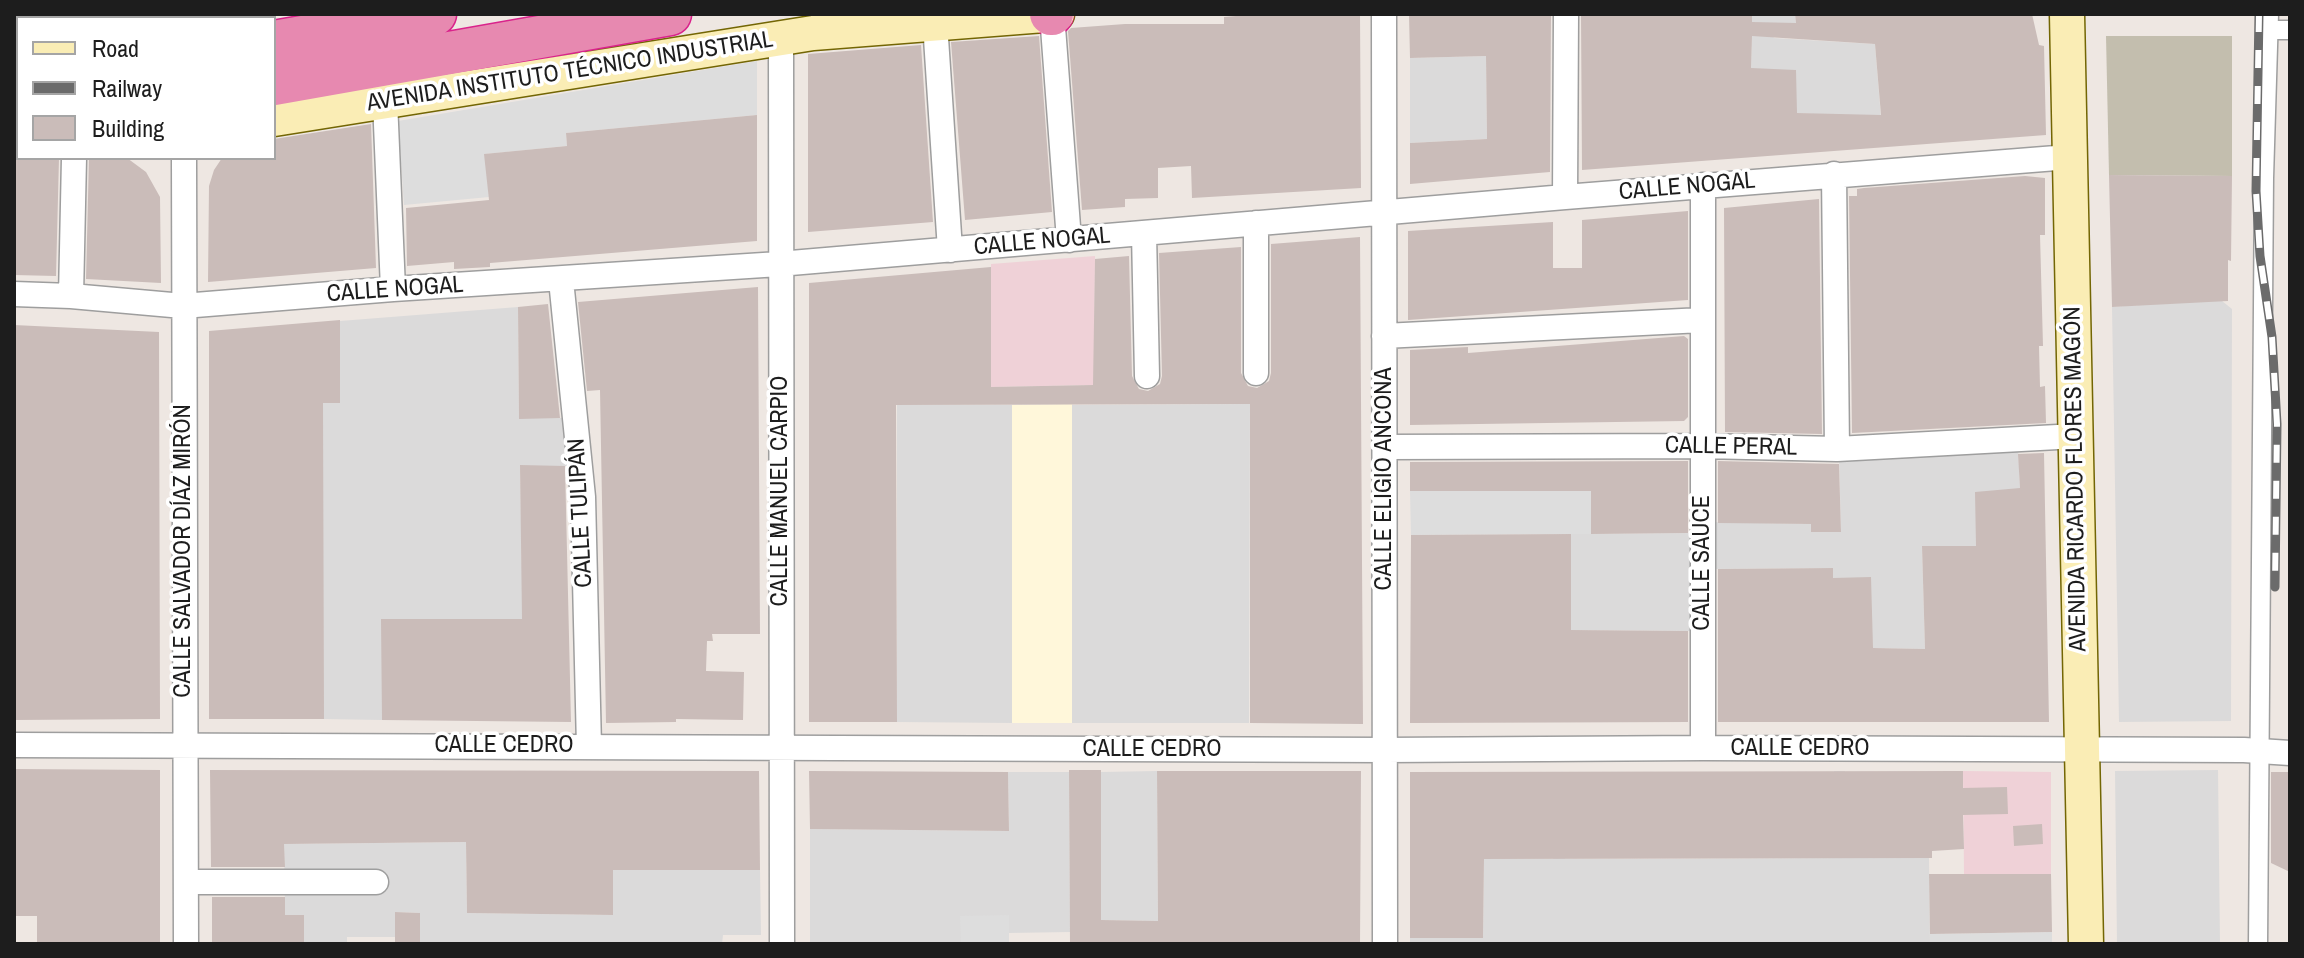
<!DOCTYPE html>
<meta charset="utf-8">
<style>
body{margin:0}
#map{position:relative;width:2304px;height:958px;overflow:hidden;background:#eee7e2;font-family:"Archivo Narrow",sans-serif}
canvas{display:block}
.frame{position:absolute;inset:0;border:16px solid #1d1d1d;pointer-events:none}
.legend{position:absolute;left:16px;top:16px;width:260px;height:144px;box-sizing:border-box;background:#fff;border:2px solid #a5a5a5;margin:0;padding:10px 14px;list-style:none;font-size:24px;color:#1d1d1d}
.legend li{display:flex;align-items:center;gap:16px;height:40px}
.legend b{width:40px;border:2px solid #a5a5a5}
</style>
<div id="map">
<canvas width="2304" height="958"></canvas>
<div class="frame"></div>
<ul class="legend">
<li><b style="height:10px;background:#faedb5"></b>Road</li>
<li><b style="height:10px;background:#6b6b6b"></b>Railway</li>
<li><b style="height:22px;background:#cabcb9"></b>Building</li>
</ul>
</div>
<script>
const g = document.querySelector('canvas').getContext('2d');
g.lineJoin = 'round';
function fillPath(path, color) { g.fillStyle = color; g.fill(path, 'evenodd'); }
const shape = rows => new Path2D(rows.map(r => 'M' + r).join(''));
function trace(path, color, width, dash) { g.strokeStyle = color; g.lineWidth = width; g.lineCap = dash ? 'butt' : 'round'; g.setLineDash(dash || []); g.stroke(path); }
function write(font, color, halo, rows, align = 'center') {
  g.font = font + ' "Archivo Narrow",sans-serif'; g.lineWidth = 7; g.setLineDash([]); g.textBaseline = 'middle'; g.strokeStyle = halo; g.fillStyle = color; for (const [text, x, y, turn = 0] of rows) {
    g.save(); g.translate(x, y); g.rotate((+turn || 0) * Math.PI / 180); g.textAlign = isNaN(turn) ? turn : align; if (halo) g.strokeText(text, 0, 0); g.fillText(text, 0, 0); g.restore();
  }
}
const residential = shape([
 [1752,14,1795,14,1796,23,1773,38,1875,44,1881,118,1797,113,1751,68],
 [1486,56,1487,139,1410,143,1410,58],
 [2190,301,2222,301,2232,309,2231,721,2119,722,2112,307],
 [518,307,519,418,566,418,566,466,520,466,523,619,382,619,382,720,323,719,323,403,339,403,340,321],
 [1250,404,1249,723,1072,723,1072,405],
 [897,405,1012,405,1012,723,897,722],
 [2018,445,2020,488,1976,546,1922,546,1925,649,1873,648,1833,578,1833,568,1710,569,1709,522,1811,524,1811,532,1841,532,1839,455],
 [1690,533,1691,631,1571,630,1571,534],
 [2218,770,2220,944,2117,944,2115,771],
 [1157,771,1158,921,1101,920,1101,772],
 [1834,771,1845,771,1848,858,1929,858,1930,944,1410,944,1410,938,1483,938,1484,859,1553,859,1553,772,1565,772,1565,859,1624,859,1834,858],
 [1008,772,1069,772,1070,932,1009,933,1009,916,961,916,961,944,810,944,810,829,1009,831],
 [466,842,467,913,613,915,613,870,760,870,761,935,723,935,722,944,420,944,420,913,396,912,395,937,347,937,347,944,304,944,304,915,285,915,284,844]
]);
const commercial = shape([
 [1095,256,1094,385,991,387,991,264],
 [1963,771,2051,772,2051,874,1964,874]
]);
const education = shape([
 [1072,404,1072,723,1012,723,1012,405]
]);
const construction = shape([
 [2106,36,2232,36,2232,176,2109,175]
]);
const parking = shape([
 [757,61,757,115,566,133,567,146,485,154,489,197,404,205,398,121],
 [1410,491,1591,491,1591,534,1411,535],
 [1009,915,1009,944,961,944,960,916],
 [2052,932,2052,944,1930,944,1930,934]
]);
const building = shape([
 [1260,14,1360,14,1361,188,1192,198,1191,166,1158,168,1158,198,1125,199,1125,207,1082,210,1068,31,1071,28,1125,24,1224,24,1224,17],
 [1409,14,1551,14,1550,172,1410,184,1410,143,1487,139,1486,56,1410,58],
 [1581,14,1752,14,1752,22,1796,23,1795,14,2032,14,2039,45,2044,46,2046,135,1582,170],
 [1752,36,1875,44,1881,115,1797,113,1796,70,1751,68],
 [1039,36,1052,212,965,220,951,42],
 [921,45,933,222,808,232,808,54],
 [757,115,757,241,490,263,490,267,454,269,454,262,407,266,406,208,489,200,484,154,567,146,566,133],
 [371,124,376,268,208,282,209,186,214,170,222,158,274,158,274,139],
 [14,158,59,158,56,276,14,275],
 [89,158,127,158,146,172,160,197,161,283,86,279],
 [2109,175,2232,176,2231,261,2228,260,2228,301,2112,307],
 [2025,176,2045,178,2045,235,2040,235,2043,346,2039,346,2040,387,2045,386,2046,423,1852,433,1849,196,1857,196,1857,189,1864,188],
 [1819,199,1822,434,1725,432,1724,208],
 [1688,211,1688,300,1408,320,1408,231,1553,222,1553,268,1582,268,1582,220],
 [1360,237,1363,724,1250,723,1250,404,896,405,897,722,809,722,809,283,991,267,991,387,1093,385,1095,259,1129,256,1132,376,1139,389,1148,391,1160,384,1162,376,1159,253,1241,247,1241,373,1248,386,1257,388,1269,381,1271,373,1271,244],
 [758,287,760,634,712,634,713,641,707,641,706,671,744,672,743,720,676,719,676,722,606,723,600,390,587,391,578,302],
 [548,304,560,418,519,419,518,307],
 [340,320,340,403,323,403,324,719,209,719,209,331],
 [14,325,159,332,160,719,14,720],
 [1684,336,1688,339,1688,417,1684,421,1410,425,1410,350,1468,347,1468,353],
 [2044,453,2049,722,1718,722,1718,569,1833,568,1833,578,1871,577,1873,648,1925,649,1922,546,1976,546,1975,492,2020,488,2018,454],
 [1688,461,1688,533,1591,534,1591,491,1410,491,1410,462],
 [1718,461,1839,464,1841,532,1811,532,1811,524,1718,523],
 [520,465,565,466,571,722,382,720,381,619,522,619],
 [1571,534,1571,630,1688,631,1688,722,1410,723,1411,535],
 [14,769,160,770,160,944,37,944,37,916,14,916],
 [210,770,759,771,760,870,613,870,613,915,467,913,466,842,284,844,285,867,211,867],
 [1069,770,1101,770,1101,920,1158,921,1157,771,1361,771,1360,944,1070,944],
 [809,771,1008,772,1009,831,810,829],
 [1963,771,1963,788,2007,787,2008,814,1963,815,1964,849,1932,851,1932,858,1484,859,1483,938,1410,938,1410,772],
 [2271,772,2290,772,2290,872,2271,863],
 [2042,824,2043,844,2014,846,2013,826],
 [1929,874,2051,874,2052,932,1930,934],
 [212,897,285,897,285,915,304,915,304,944,212,944],
 [395,912,420,913,420,944,395,944]
]);
const pedestrian = shape([
 [2268,30,2290,30],
 [2258,944,2264,178,2269,14]
]);
const minor = shape([
 [1052,14,1069,240],
 [1384,14,1385,944],
 [935,23,950,250],
 [781,38,782,944],
 [385,101,393,289],
 [184,158,186,944],
 [1834,174,1837,449],
 [1565,197,1566,14],
 [1144,233,1147,376],
 [561,280,583,497,589,747],
 [14,294,71,296,183,306,393,289,779,264,1565,197,2069,157],
 [71,296,74,158],
 [1384,336,1702,320],
 [1256,373,1256,223],
 [1386,447,1702,446,1837,449,2076,436],
 [14,745,1385,750,1703,748,2244,750,2290,753],
 [1703,748,1703,185],
 [186,882,376,882]
]);
const secondary = shape([
 [14,14,129,18],
 [2067,14,2086,944],
 [140,18,214,14],
 [274,119,813,33,1057,14],
 [14,126,18,127]
]);
const motorway = shape([
 [1051,14,1052,14],
 [274,42,435,14],
 [14,53,18,53],
 [274,84,670,14],
 [14,92,18,92]
]);
const rail = shape([
 [2259,14,2256,191,2260,256,2272,337,2277,424,2275,587]
]);
const streetNames = [
 ["AVENIDA INSTITUTO TÉCNICO INDUSTRIAL",570,72,-9],
 ["CALLE NOGAL",1687,187,-5],
 ["CALLE NOGAL",1042,242,-5],
 ["CALLE NOGAL",395,290,-4],
 ["CALLE PERAL",1731,447,1],
 ["CALLE ELIGIO ANCONA",1385,479,-90],
 ["AVENIDA RICARDO FLORES MAGÓN",2076,479,-91],
 ["CALLE MANUEL CARPIO",781,491,-90],
 ["CALLE TULIPÁN",581,513,-93],
 ["CALLE SALVADOR DÍAZ MIRÓN",184,551,-90],
 ["CALLE SAUCE",1703,563,-90],
 ["CALLE CEDRO",504,746],
 ["CALLE CEDRO",1800,749],
 ["CALLE CEDRO",1152,750]
];
fillPath(residential, '#dbdada');
fillPath(commercial, '#efd1d7');
fillPath(education, '#fff7da');
fillPath(construction, '#c3beae');
fillPath(parking, '#ddd');
fillPath(building, '#cabcb9');
trace(pedestrian, '#9e9e9e', 21);
trace(minor, '#9e9e9e', 27);
trace(secondary, '#736604', 37);
trace(motorway, '#d9238b', 45);
trace(pedestrian, '#fff', 18);
trace(minor, '#fff', 24);
trace(secondary, '#faedb5', 34);
trace(motorway, '#e789b0', 42);
trace(rail, '#6b6b6b', 9);
trace(rail, '#fff', 6, [18]);
write('24px', '#1d1d1d', '#fff', streetNames);
</script>
